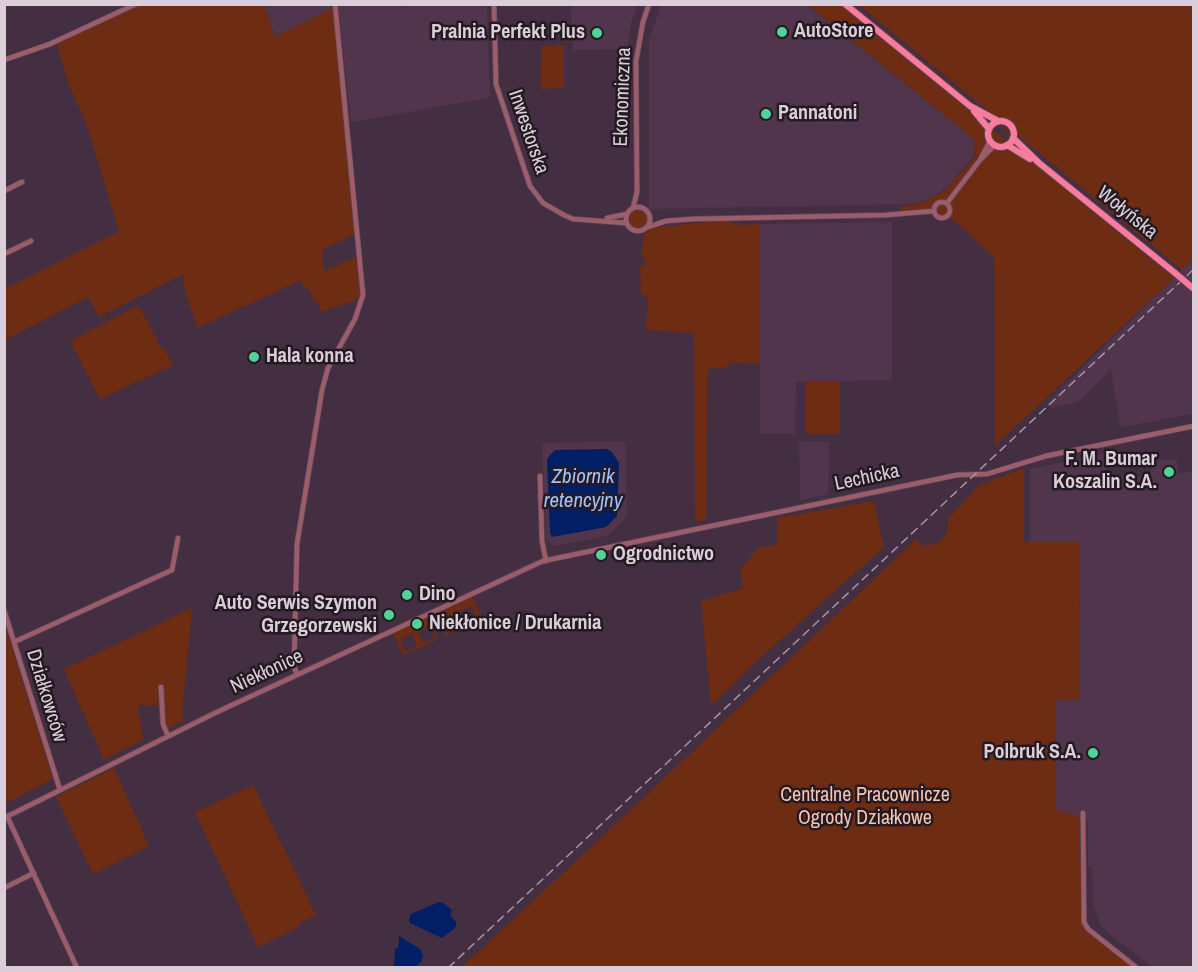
<!DOCTYPE html>
<meta charset="utf-8">
<style>
body{margin:0}
#map{position:relative;width:1198px;height:972px;overflow:hidden;background:#442e41;font-family:"Archivo Narrow",sans-serif}
canvas{display:block}
.frame{position:absolute;inset:0;border:6px solid #dcced9;pointer-events:none}
</style>
<div id="map">
<canvas width="1198" height="972"></canvas>
<div class="frame"></div>
</div>
<script>
const g = document.querySelector('canvas').getContext('2d');
g.lineJoin = 'round';
function fillPath(path, color) { g.fillStyle = color; g.fill(path, 'evenodd'); }
const shape = rows => new Path2D(rows.map(r => 'M' + r).join(''));
function trace(path, color, width, dash) { g.strokeStyle = color; g.lineWidth = width; g.lineCap = dash ? 'butt' : 'round'; g.setLineDash(dash || []); g.stroke(path); }
function write(font, color, halo, rows, align = 'center') {
  g.font = font + ' "Archivo Narrow",sans-serif'; g.lineWidth = 5; g.setLineDash([]); g.textBaseline = 'middle'; g.strokeStyle = halo; g.fillStyle = color; for (const [text, x, y, turn = 0] of rows) {
    g.save(); g.translate(x, y); g.rotate((+turn || 0) * Math.PI / 180); g.textAlign = isNaN(turn) ? turn : align; if (halo) g.strokeText(text, 0, 0); g.fillText(text, 0, 0); g.restore();
  }
}
const built = shape([
 [408,4,487,5,490,98,351,122,338,5,399,5,405,8],
 [264,5,330,5,330,10,275,37],
 [571,5,638,5,632,20,627,49,573,50],
 [661,5,807,5,975,140,973,157,947,187,933,197,915,204,649,209,649,40],
 [892,222,892,380,796,382,795,434,760,434,760,224],
 [1193,259,1193,293,1191,296,1194,298,1193,414,1124,427,1120,426,1111,370,1078,402,1052,408,1047,403],
 [623,441,623,445,626,445,627,516,608,536,553,546,546,540,542,443],
 [799,441,829,442,828,494,800,500],
 [1106,453,1106,477,1151,476,1151,460,1177,460,1178,474,1193,470,1193,967,1152,967,1108,933,1100,924,1093,904,1092,867,1088,867,1088,821,1055,810,1056,699,1079,699,1080,543,1030,542,1030,469]
]);
const green = shape([
 [131,5,264,5,275,37,334,7,354,234,322,250,324,271,356,257,360,295,356,300,320,312,318,302,315,303,310,291,299,281,197,328,183,284,184,274,99,317,88,297,5,340,4,289,119,231,86,123,69,86,55,39],
 [808,5,840,5,1174,278,995,446,994,258,960,225,946,215,923,210,900,211,900,207,921,203,944,191,974,158,975,140],
 [849,5,853,5,1014,136,1011,136],
 [859,5,1193,5,1193,259,1182,270],
 [564,45,564,88,540,89,542,46],
 '629 219a9 9 0 1 1 18 0a9 9 0 1 1-18 0Z',
 [731,219,732,225,760,224,760,364,730,362,729,367,708,369,706,520,695,522,694,333,646,330,648,295,641,295,640,266,645,265,644,257,641,256,643,238,646,232,652,228],
 [137,306,141,309,161,348,164,347,173,365,100,399,70,341],
 [805,381,840,381,840,433,808,434,805,432],
 [1022,469,1024,470,1024,542,1080,542,1079,699,1056,700,1055,809,1081,818,1080,851,1086,931,1133,967,461,968,652,790,916,539,925,546,934,544,940,541,947,532,949,517,980,484,988,484,989,481],
 [874,501,884,547,759,659,711,706,701,601,743,588,740,570,758,548,777,544,777,518],
 [472,596,484,621,473,626,471,622,477,618,471,606,459,612,464,623,469,621,470,624,457,630,455,627,460,625,454,614,442,621,447,632,454,629,455,631,446,636,440,623,433,627,438,639,430,643,429,641,435,638,429,626,418,632,423,642,426,640,428,644,413,650,412,648,417,645,412,633,400,639,405,651,410,649,412,651,403,655,393,633],
 [192,608,182,714,185,720,167,729,160,696,159,705,138,705,143,740,104,760,64,669],
 [5,626,53,779,5,804,4,804],
 [114,768,149,846,93,874,56,797],
 [253,785,316,915,298,924,299,927,258,947,195,812]
]);
const water = shape([
 [607,449,612,452,619,463,617,516,606,527,552,537,550,533,547,460,550,455,555,450],
 [439,902,442,902,452,910,450,915,456,922,456,927,442,938,410,923,409,919,411,914],
 [399,936,420,949,423,955,422,961,415,967,394,967,395,949,398,948]
]);
const minor = shape([
 [494,4,496,84,530,186,543,203,564,215,573,219,626,223],
 [4,60,50,44,136,4],
 [981,158,990,141],
 [4,191,22,182],
 '934 210a8 8 0 1 1 16 0a8 8 0 1 1-16 0Z',
 [947,203,980,160,995,145],
 '626 219a12 12 0 1 1 24 0a12 12 0 1 1-24 0Z',
 [633,208,637,192,636,61,643,22,649,4],
 [607,218,627,214],
 [648,227,666,221,692,219,886,215,934,211],
 [4,254,31,241],
 [540,476,542,541,546,561],
 [4,610,60,790],
 [14,642,172,570,178,538],
 [297,674,294,667,297,544,322,390,328,368,355,319,363,295,335,4],
 [161,687,163,724,168,736],
 [1083,813,1084,922,1088,929,1137,968],
 [7,816,77,968],
 [4,818,217,712,543,561,957,475,987,474,1046,456,1194,426],
 [4,888,34,873]
]);
const major = shape([
 [845,4,970,106,998,121],
 [974,111,989,129],
 '988 134a13 13 0 1 1 26 0a13 13 0 1 1-26 0Z',
 [1013,138,1039,163,1175,273],
 [1007,145,1030,159]
]);
const rail = shape([
 [448,968,1194,269]
]);
const majorBridge = shape([
 [1175,273,1194,289]
]);
const markers = [
 [782,32,6,"#50d398"],
 [597,33,6,"#50d398"],
 [766,114,6,"#50d398"],
 [254,357,6,"#50d398"],
 [1169,472,6,"#50d398"],
 [601,555,6,"#50d398"],
 [407,595,6,"#50d398"],
 [389,615,6,"#50d398"],
 [417,624,6,"#50d398"],
 [1093,753,6,"#50d398"]
];
const poiNames = [
 ["AutoStore",794,32],
 ["Pralnia Perfekt Plus",585,33,"right"],
 ["Pannatoni",778,114],
 ["Hala konna",266,357],
 ["F. M. Bumar",1157,460,"right"],
 ["Koszalin S.A.",1157,483,"right"],
 ["Ogrodnictwo",613,555],
 ["Dino",419,595],
 ["Auto Serwis Szymon",377,604,"right"],
 ["Grzegorzewski",377,627,"right"],
 ["Niekłonice / Drukarnia",429,624],
 ["Polbruk S.A.",1081,753,"right"]
];
const streetNames = [
 ["Ekonomiczna",623,97,-88],
 ["Inwestorska",528,132,71],
 ["Wołyńska",1127,213,39],
 ["Lechicka",867,478,-12],
 ["Niekłonice",267,672,-25],
 ["Działkowców",46,696,73]
];
const parkNames = [
 ["Centralne Pracownicze",865,796],
 ["Ogrody Działkowe",865,819]
];
const waterNames = [
 ["Zbiornik",583,477],
 ["retencyjny",583,501]
];
fillPath(built, '#50354d');
fillPath(green, '#6e2c13');
fillPath(water, '#021e64');
trace(minor, '#5f4b5c', 6);
trace(major, '#5f4b5c', 8);
trace(minor, '#9c5c6a', 4.5);
trace(major, '#fd7c9d', 6);
trace(rail, '#a695a3', 1.5, [9, 4.5]);
trace(majorBridge, '#5f4b5c', 8, []);
trace(majorBridge, '#fd7c9d', 6);
for (const [x, y, r, color] of markers) { const dot = new Path2D(); dot.arc(x, y, r, 0, 2 * Math.PI); g.fillStyle = color; g.fill(dot); trace(dot, '#241a22', 2); }
write('bold 20px', '#dcced9', '#241a22', poiNames, 'left');
write('20px', '#dcced9', '#241a22', streetNames);
write('20px', '#f6c3b1', '#241a22', parkNames);
write('italic 21px', '#a0c0fe', '#241a22', waterNames);
</script>
